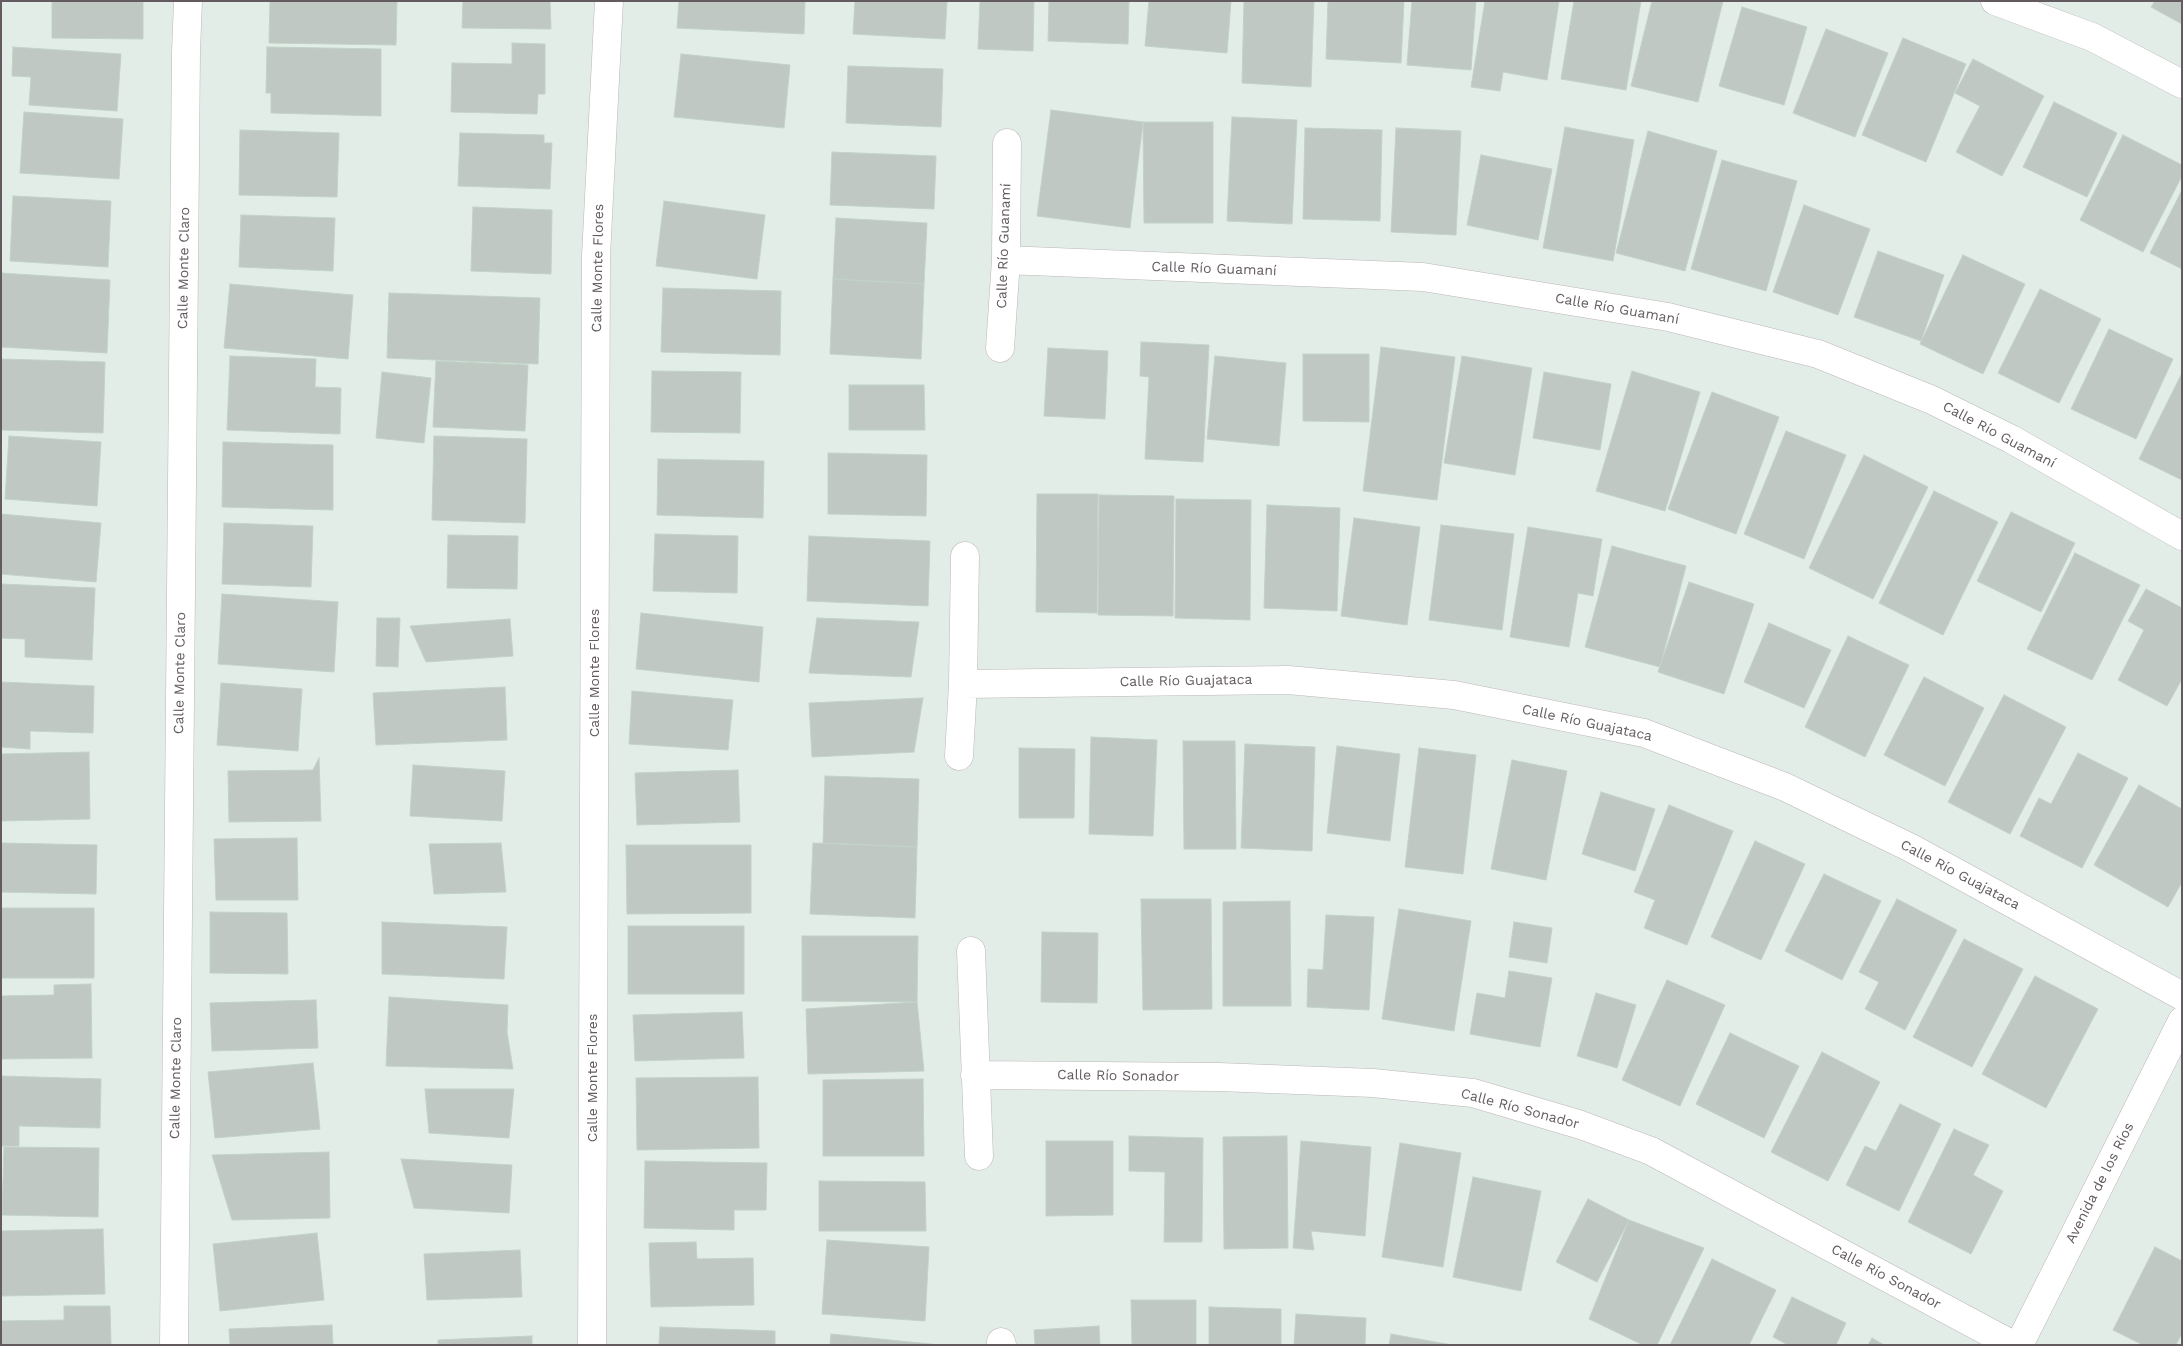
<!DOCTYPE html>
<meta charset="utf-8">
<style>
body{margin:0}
#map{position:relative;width:2183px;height:1346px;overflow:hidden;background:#e2ede8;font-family:"Work Sans",sans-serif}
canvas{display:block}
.frame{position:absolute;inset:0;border:2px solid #635b60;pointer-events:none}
</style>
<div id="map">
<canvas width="2183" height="1346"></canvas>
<div class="frame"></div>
</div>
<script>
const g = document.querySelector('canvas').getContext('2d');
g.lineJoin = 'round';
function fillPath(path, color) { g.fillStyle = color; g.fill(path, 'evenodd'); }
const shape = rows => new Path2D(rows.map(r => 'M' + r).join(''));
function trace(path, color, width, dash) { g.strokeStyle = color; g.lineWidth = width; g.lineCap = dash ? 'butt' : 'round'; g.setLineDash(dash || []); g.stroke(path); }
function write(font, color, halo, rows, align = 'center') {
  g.font = font + ' "Work Sans",sans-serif'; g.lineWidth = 5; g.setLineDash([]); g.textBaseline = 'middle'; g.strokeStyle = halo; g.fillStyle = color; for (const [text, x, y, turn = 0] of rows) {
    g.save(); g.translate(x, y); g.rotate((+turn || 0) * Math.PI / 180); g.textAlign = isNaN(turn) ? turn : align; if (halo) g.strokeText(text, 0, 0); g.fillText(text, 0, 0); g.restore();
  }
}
const building = shape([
 [52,1,143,1,143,39,52,38,52,1],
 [270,1,397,1,396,45,269,43,270,1],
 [463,1,550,1,551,29,462,28,463,1],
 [679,1,805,1,804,34,677,28,679,1],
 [855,1,947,1,945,39,853,34,855,1],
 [980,1,1034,1,1033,51,978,49,980,1],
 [1049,1,1129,1,1128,44,1048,41,1049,1],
 [1149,1,1231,1,1227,53,1145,46,1149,1],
 [1244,1,1314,1,1311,87,1242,83,1244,1],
 [1328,1,1404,1,1401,63,1326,59,1328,1],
 [1412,1,1476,1,1471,70,1407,65,1412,1],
 [1485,1,1559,1,1547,80,1503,72,1500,91,1471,87,1485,1],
 [1574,1,1641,1,1626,90,1561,79,1574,1],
 [1652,1,1723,1,1698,102,1631,86,1652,1],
 [2155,1,2182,1,2182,24,2151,7,2155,1],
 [1742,7,1807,27,1784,105,1719,86,1742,7],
 [1826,29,1888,53,1855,137,1793,113,1826,29],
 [1903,38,1966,64,1926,162,1862,135,1903,38],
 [512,43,545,44,545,94,538,94,537,114,451,112,452,63,512,64,512,43],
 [13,47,121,54,117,111,29,105,31,77,12,76,13,47],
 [267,47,381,49,381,116,271,113,271,93,266,93,267,47],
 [681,54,790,65,784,128,674,117,681,54],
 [1973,59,2044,96,2002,176,1956,152,1980,106,1955,93,1973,59],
 [848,66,943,69,941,127,846,123,848,66],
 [2054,102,2117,133,2087,197,2023,167,2054,102],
 [1051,110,1143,122,1130,228,1037,216,1051,110],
 [24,112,123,119,119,179,20,173,24,112],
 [1232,117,1297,120,1292,224,1227,221,1232,117],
 [1143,122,1213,122,1213,223,1144,223,1143,122],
 [1565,127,1634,140,1613,261,1543,248,1565,127],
 [1305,128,1382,130,1380,221,1303,219,1305,128],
 [1396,128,1461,131,1456,235,1391,232,1396,128],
 [240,130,339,133,337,197,239,195,240,130],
 [1648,131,1717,151,1685,271,1616,253,1648,131],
 [460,133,544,135,544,143,552,143,550,189,458,186,460,133],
 [2123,135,2182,165,2182,176,2143,252,2080,220,2123,135],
 [832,152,936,156,934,209,830,205,832,152],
 [1481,155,1552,169,1538,240,1467,225,1481,155],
 [1722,160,1797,181,1766,291,1691,269,1722,160],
 [2182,190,2182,269,2150,253,2182,190],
 [13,196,111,201,108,267,10,261,13,196],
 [664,201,765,215,757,279,656,266,664,201],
 [1804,205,1870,229,1838,315,1773,292,1804,205],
 [473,207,552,210,551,274,471,271,473,207],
 [241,215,335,218,333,271,239,267,241,215],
 [836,218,927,223,924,284,833,279,836,218],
 [1878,251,1944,275,1921,341,1854,317,1878,251],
 [1963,255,2025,284,1983,374,1920,344,1963,255],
 [1,273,110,280,107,353,1,347,1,273],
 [833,279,924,284,921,359,830,354,833,279],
 [230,284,353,295,348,359,224,348,230,284],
 [663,288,781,291,780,355,661,352,663,288],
 [2040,289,2101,319,2059,403,1998,373,2040,289],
 [389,293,540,298,538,364,387,358,389,293],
 [2109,329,2173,359,2136,439,2071,409,2109,329],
 [1141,342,1209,345,1203,462,1145,459,1149,377,1140,376,1141,342],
 [1381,347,1455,357,1437,500,1363,491,1381,347],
 [1048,348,1108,351,1105,419,1044,416,1048,348],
 [1303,354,1369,354,1369,422,1303,421,1303,354],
 [230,356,316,359,315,387,341,388,340,434,227,430,230,356],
 [1215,356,1286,363,1279,446,1207,439,1215,356],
 [1462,356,1532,368,1515,475,1444,463,1462,356],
 [1,359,105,362,103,433,1,430,1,359],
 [436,361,528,365,525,431,433,427,436,361],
 [652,371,741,372,740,433,651,432,652,371],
 [1632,371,1700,392,1665,511,1596,491,1632,371],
 [382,372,431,378,424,443,376,438,382,372],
 [1544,372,1611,384,1600,450,1533,438,1544,372],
 [2182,373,2182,480,2139,459,2182,373],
 [849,385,924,385,925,430,849,430,849,385],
 [1712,392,1779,417,1736,534,1668,509,1712,392],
 [1786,431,1846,455,1804,559,1744,534,1786,431],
 [9,436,101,442,97,506,5,499,9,436],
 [434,436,527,439,525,523,432,520,434,436],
 [223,442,333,445,333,510,222,507,223,442],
 [828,453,927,455,926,516,828,514,828,453],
 [1864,455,1928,487,1873,599,1809,568,1864,455],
 [658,459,764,461,763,518,657,515,658,459],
 [1934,491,1998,522,1943,635,1879,603,1934,491],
 [1037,494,1098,494,1097,613,1036,612,1037,494],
 [1099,495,1174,496,1173,616,1098,615,1099,495],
 [1176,499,1251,500,1250,620,1175,618,1176,499],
 [1267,505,1340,508,1337,611,1264,608,1267,505],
 [2011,512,2075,543,2041,612,1977,581,2011,512],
 [1,514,101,523,96,582,1,574,1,514],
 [1354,518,1420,527,1407,625,1341,616,1354,518],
 [224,523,313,526,311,587,222,584,224,523],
 [1441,525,1514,534,1502,630,1429,620,1441,525],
 [1528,527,1602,539,1593,596,1578,593,1569,647,1510,637,1528,527],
 [655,534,738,536,737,593,653,591,655,534],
 [448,535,518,536,517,589,447,588,448,535],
 [809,536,930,541,928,606,807,601,809,536],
 [1612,546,1686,566,1660,667,1585,647,1612,546],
 [2075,553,2140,585,2092,680,2027,649,2075,553],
 [1689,582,1754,604,1724,694,1658,672,1689,582],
 [1,584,95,588,92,660,25,657,25,639,1,638,1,584],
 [2146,589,2182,608,2182,679,2167,706,2118,680,2144,630,2128,621,2146,589],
 [222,594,338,602,334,672,218,664,222,594],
 [641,613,763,627,759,682,636,669,641,613],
 [377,618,400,618,398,667,376,666,377,618],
 [817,618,919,622,911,677,809,673,817,618],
 [510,619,513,656,426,662,410,626,510,619],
 [1769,623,1831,650,1804,708,1744,682,1769,623],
 [1848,636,1909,665,1865,757,1805,727,1848,636],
 [1924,677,1984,708,1945,786,1884,755,1924,677],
 [1,682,94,686,93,733,30,731,30,749,1,747,1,682],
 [221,683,302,689,298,751,217,745,221,683],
 [505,687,507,740,376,745,373,693,505,687],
 [632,691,733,700,728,750,629,744,632,691],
 [2004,695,2066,727,2010,834,1948,802,2004,695],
 [923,698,914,752,812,757,809,703,923,698],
 [1091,737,1157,740,1153,836,1089,834,1091,737],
 [1183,741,1235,741,1236,849,1184,849,1183,741],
 [1245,744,1315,747,1312,851,1241,848,1245,744],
 [1337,746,1400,754,1390,841,1327,833,1337,746],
 [1019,748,1075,749,1074,818,1019,818,1019,748],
 [1419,748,1476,755,1463,874,1405,867,1419,748],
 [89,752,90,819,1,821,1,754,89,752],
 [2078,753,2128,778,2082,868,2020,836,2039,798,2051,804,2078,753],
 [319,758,321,821,229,822,228,771,313,770,319,758],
 [1512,760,1567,771,1546,880,1491,869,1512,760],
 [413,765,505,771,502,821,410,816,413,765],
 [738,770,740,822,637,825,635,773,738,770],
 [825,776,919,779,917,847,823,843,825,776],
 [2139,785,2182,809,2182,882,2168,907,2094,865,2139,785],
 [1601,792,1655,809,1635,871,1582,854,1601,792],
 [1669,805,1733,831,1687,945,1644,928,1655,900,1634,892,1669,805],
 [297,838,298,900,216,900,214,839,297,838],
 [1755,841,1805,864,1761,960,1711,937,1755,841],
 [1,843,97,845,96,894,1,892,1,843],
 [501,843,506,892,434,894,429,844,501,843],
 [813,843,917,847,915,918,810,914,813,843],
 [626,845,751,845,751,913,627,914,626,845],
 [1824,874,1881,901,1842,980,1785,951,1824,874],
 [1141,899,1211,899,1212,1009,1143,1010,1141,899],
 [1897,899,1957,930,1905,1030,1865,1009,1879,982,1859,972,1897,899],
 [1290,901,1291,1006,1223,1006,1223,902,1290,901],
 [1,908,94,908,94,978,1,978,1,908],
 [1399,909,1471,921,1454,1031,1382,1019,1399,909],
 [210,912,287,913,288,974,210,973,210,912],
 [1326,915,1374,917,1369,1010,1307,1007,1308,969,1323,970,1326,915],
 [382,922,507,927,504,979,382,974,382,922],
 [1514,922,1552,928,1547,963,1509,957,1514,922],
 [628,926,744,926,744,994,628,994,628,926],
 [1042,932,1098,933,1097,1003,1041,1002,1042,932],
 [802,936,918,936,917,1002,802,1001,802,936],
 [1964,939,2023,969,1972,1067,1913,1037,1964,939],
 [1509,971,1552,978,1540,1047,1470,1034,1477,993,1505,998,1509,971],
 [2035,976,2098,1009,2046,1108,1982,1074,2035,976],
 [1667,980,1725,1005,1680,1106,1622,1080,1667,980],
 [91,984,92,1058,1,1059,1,996,54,995,54,985,91,984],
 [1596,993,1636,1005,1617,1068,1577,1056,1596,993],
 [389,997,508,1005,507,1032,513,1069,386,1066,389,997],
 [316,1000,318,1048,212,1051,210,1003,316,1000],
 [917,1002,924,1071,808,1074,806,1009,917,1002],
 [742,1012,744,1058,635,1061,633,1015,742,1012],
 [1730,1033,1799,1066,1764,1138,1696,1104,1730,1033],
 [1822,1052,1880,1082,1828,1181,1771,1152,1822,1052],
 [313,1063,320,1129,215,1138,208,1072,313,1063],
 [1,1076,101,1079,100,1128,19,1126,19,1146,1,1146,1,1076],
 [758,1077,759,1148,637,1150,636,1078,758,1077],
 [923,1079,924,1156,823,1156,823,1080,923,1079],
 [425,1089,514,1089,509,1138,429,1133,425,1089],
 [1900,1104,1941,1124,1899,1211,1846,1185,1865,1146,1876,1151,1900,1104],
 [1954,1129,1989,1145,1973,1175,2003,1191,1971,1254,1908,1222,1954,1129],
 [1129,1136,1203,1138,1202,1242,1164,1242,1165,1172,1129,1171,1129,1136],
 [1287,1136,1288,1248,1224,1249,1223,1137,1287,1136],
 [1046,1141,1113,1141,1113,1215,1046,1216,1046,1141],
 [1301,1141,1371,1147,1365,1236,1311,1231,1314,1250,1293,1248,1301,1141],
 [1400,1143,1461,1153,1443,1267,1382,1257,1400,1143],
 [4,1147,99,1148,98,1217,2,1215,4,1147],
 [329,1152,330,1218,232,1220,212,1155,329,1152],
 [401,1159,512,1165,509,1213,414,1208,401,1159],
 [645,1161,767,1163,766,1210,734,1210,734,1230,644,1228,645,1161],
 [1473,1177,1541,1191,1521,1291,1453,1277,1473,1177],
 [819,1181,925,1182,926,1231,819,1231,819,1181],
 [1588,1199,1629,1220,1597,1282,1556,1262,1588,1199],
 [1629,1220,1704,1248,1657,1345,1643,1345,1589,1319,1629,1220],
 [103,1229,105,1294,1,1296,1,1231,103,1229],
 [317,1233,324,1300,220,1311,213,1244,317,1233],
 [827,1240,929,1247,925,1321,822,1314,827,1240],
 [696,1242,697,1259,753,1258,754,1305,651,1307,649,1243,696,1242],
 [2155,1247,2182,1261,2182,1333,2176,1345,2143,1345,2113,1330,2155,1247],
 [520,1250,522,1297,427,1300,424,1254,520,1250],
 [1712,1259,1776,1290,1749,1345,1670,1345,1712,1259],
 [1792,1297,1846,1323,1836,1345,1788,1345,1773,1337,1792,1297],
 [1131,1300,1196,1300,1196,1345,1132,1345,1131,1300],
 [64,1306,110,1306,111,1345,1,1345,1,1321,64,1320,64,1306],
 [1209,1307,1281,1309,1281,1345,1209,1345,1209,1307],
 [1296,1314,1366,1318,1365,1345,1294,1345,1296,1314],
 [332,1325,333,1345,230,1345,229,1329,332,1325],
 [1099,1326,1100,1345,1035,1345,1034,1330,1099,1326],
 [660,1327,775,1331,775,1345,659,1345,660,1327],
 [831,1334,940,1345,830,1345,831,1334],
 [1391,1334,1452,1345,1389,1345,1391,1334],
 [532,1336,532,1345,438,1345,438,1340,532,1336],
 [1872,1338,1884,1345,1868,1345,1872,1338]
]);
const minor = shape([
 [1995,1,2092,37,2182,84],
 [1006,260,1423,277,1668,317,1818,354,1932,400,2011,439,2182,536],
 [1000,348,1006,260,1007,143],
 [963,684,1288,680,1454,695,1644,733,1785,787,1911,848,2182,996],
 [959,756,963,684,965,556],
 [971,951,979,1156],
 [975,1075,1219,1077,1373,1083,1473,1093,1581,1125,1651,1151,2013,1345],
 [1001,1342,1002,1345],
 [174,1345,186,52,188,1],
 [592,1345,596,256,609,1],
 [2019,1345,2182,1021]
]);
const streetNames = [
 ["Calle Río Guanamí",1004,246,-88],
 ["Calle Monte Claro",184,268,-89],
 ["Calle Monte Flores",598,268,-89],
 ["Calle Río Guamaní",1214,269,2],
 ["Calle Río Guamaní",1617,309,10],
 ["Calle Río Guamaní",1999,435,28],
 ["Calle Monte Claro",180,673,-89],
 ["Calle Monte Flores",595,673,-90],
 ["Calle Río Guajataca",1186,681,-1],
 ["Calle Río Guajataca",1587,723,12],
 ["Calle Río Guajataca",1960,875,28],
 ["Calle Río Sonador",1118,1076,1],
 ["Calle Monte Claro",176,1078,-89],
 ["Calle Monte Flores",593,1078,-90],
 ["Calle Río Sonador",1520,1109,15],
 ["Avenida de los Ríos",2100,1183,-63],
 ["Calle Río Sonador",1886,1277,28]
];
fillPath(building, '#bfc8c2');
trace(building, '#c1d2c8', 1);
trace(minor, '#bcb5ba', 29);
trace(minor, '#fff', 28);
write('14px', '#635b60', '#fff', streetNames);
</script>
